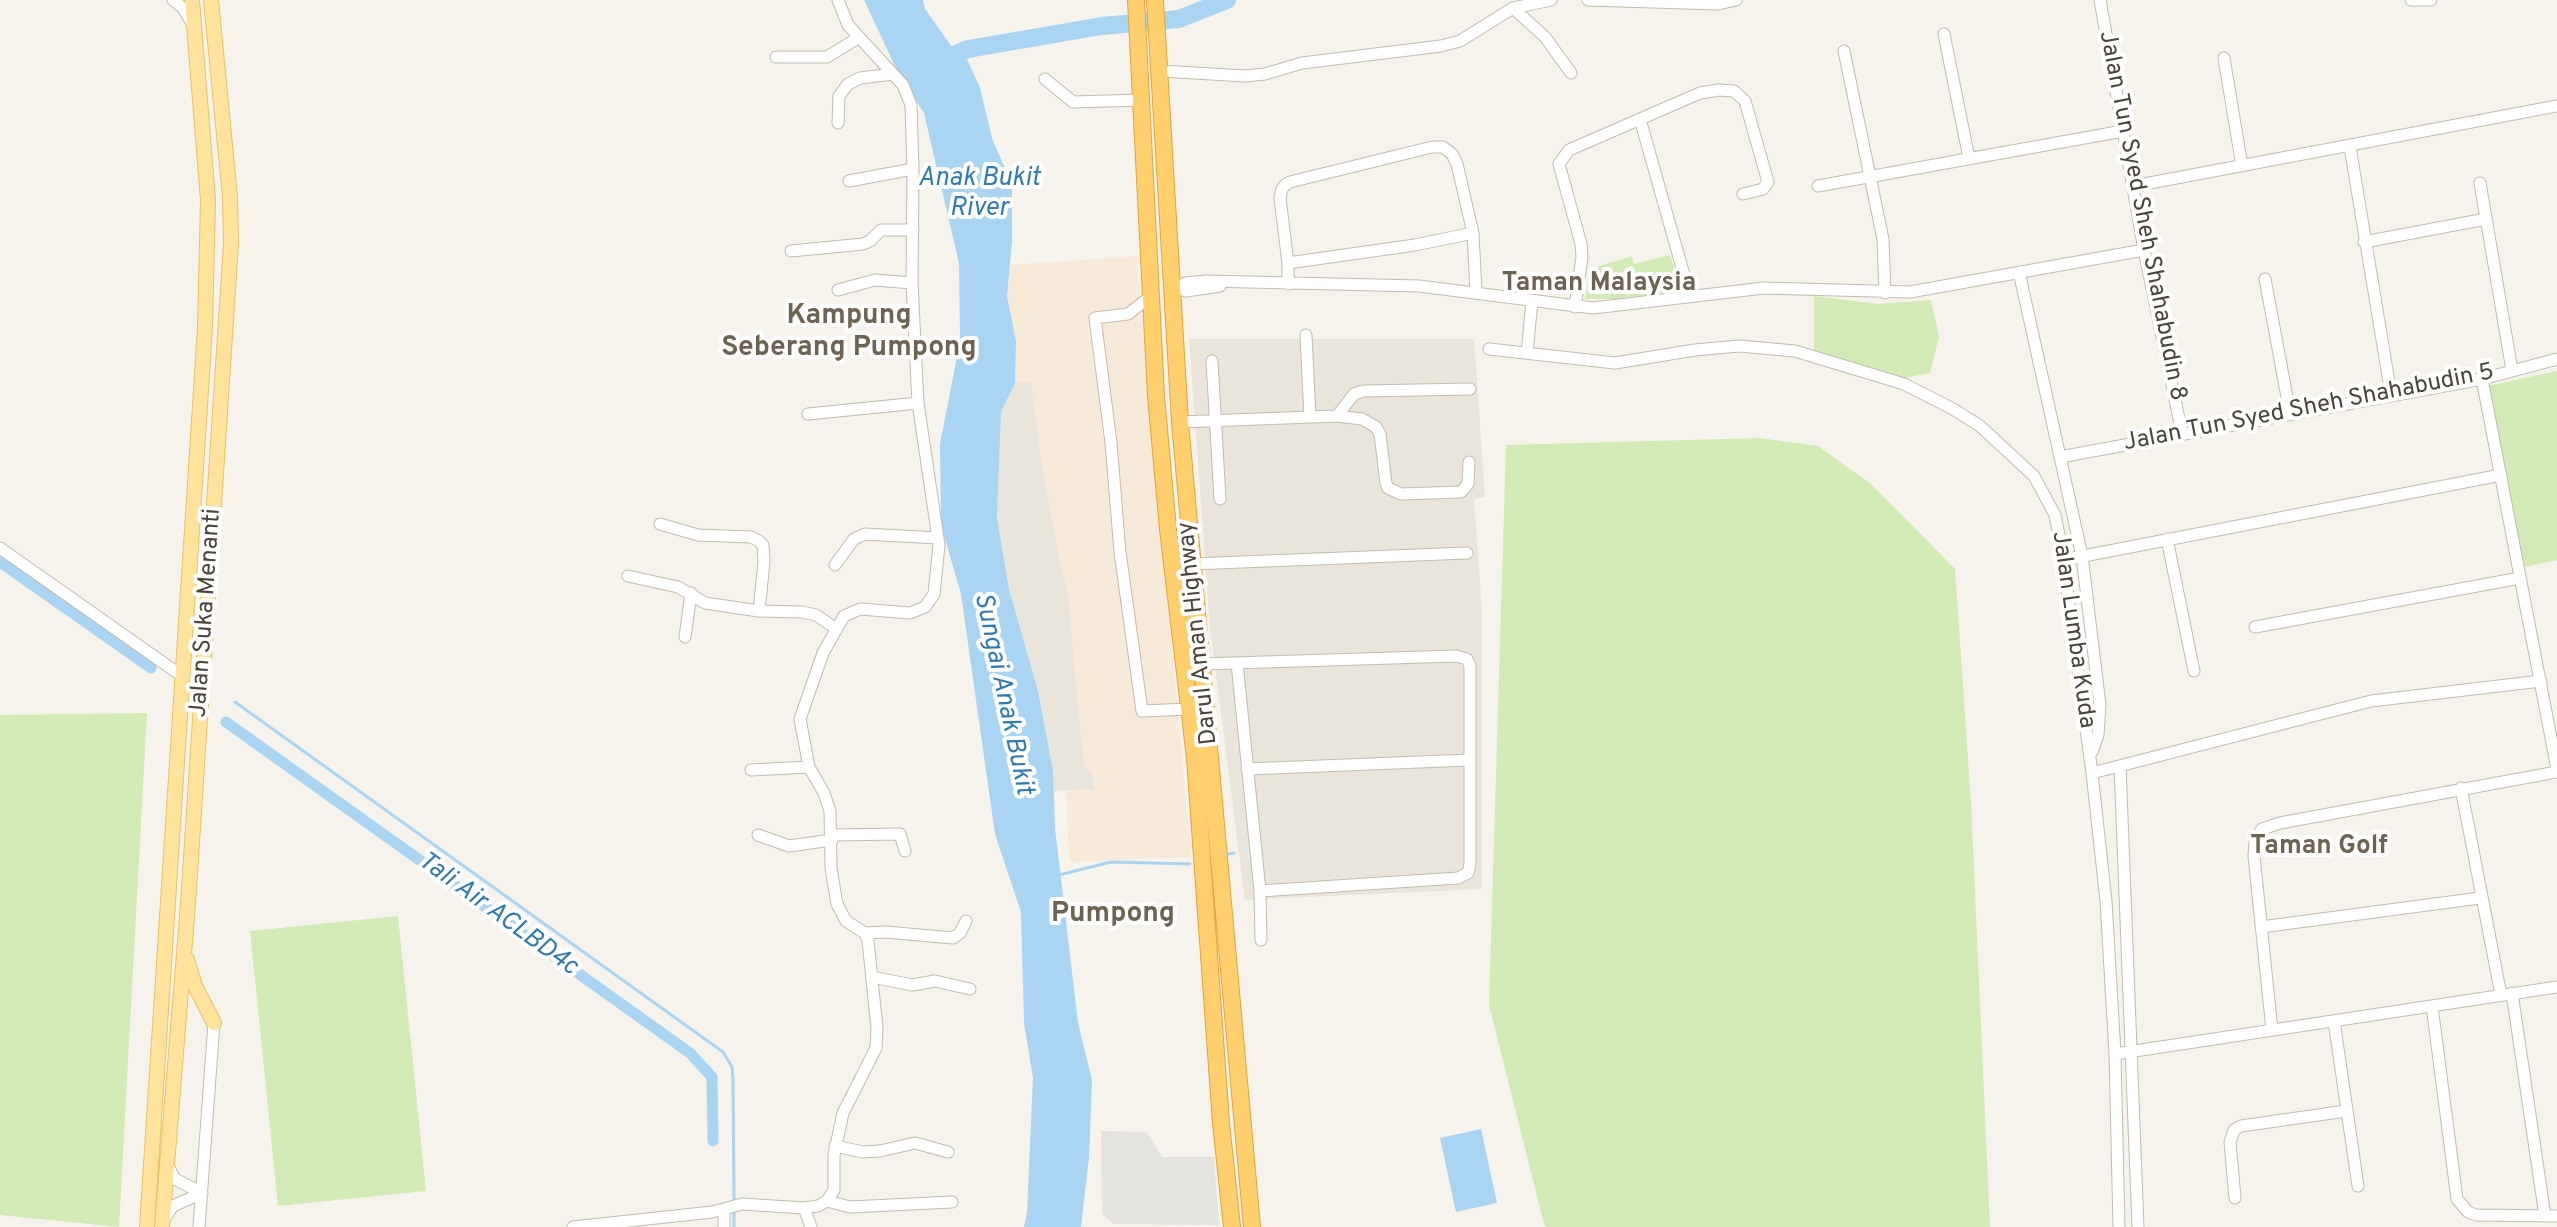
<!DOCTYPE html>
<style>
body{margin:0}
canvas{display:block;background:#f6f3ec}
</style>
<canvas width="2557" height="1227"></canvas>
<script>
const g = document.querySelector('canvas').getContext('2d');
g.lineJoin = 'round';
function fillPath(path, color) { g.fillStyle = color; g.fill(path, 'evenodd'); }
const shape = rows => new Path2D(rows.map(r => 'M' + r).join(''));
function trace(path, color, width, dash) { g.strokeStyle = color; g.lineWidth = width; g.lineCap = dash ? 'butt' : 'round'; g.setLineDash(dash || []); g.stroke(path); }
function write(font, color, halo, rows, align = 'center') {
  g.font = font + ' Overpass,sans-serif'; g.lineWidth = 8; g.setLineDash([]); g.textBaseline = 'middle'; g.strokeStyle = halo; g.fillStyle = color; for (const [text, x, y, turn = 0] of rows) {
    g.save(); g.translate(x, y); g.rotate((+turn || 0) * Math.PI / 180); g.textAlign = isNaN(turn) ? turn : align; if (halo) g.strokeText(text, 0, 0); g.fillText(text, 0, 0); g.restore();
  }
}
const residential = shape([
 [1189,339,1474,339,1485,497,1474,499,1482,609,1482,889,1245,900,1210,628],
 [1031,380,1041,458,1061,568,1067,587,1095,789,1054,791,1053,769,1038,691,1009,589,997,518,1001,412,1015,383]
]);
const commercial = shape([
 [1137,256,1191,857,1069,862,1066,790,1095,789,1095,774,1084,767,1067,587,1061,568,1041,458,1031,381,1015,383,1016,341,1007,297,1010,265]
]);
const green = shape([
 [1670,255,1679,282,1671,292,1615,299,1585,299,1590,269,1632,256,1634,264],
 [1814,296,1878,304,1931,300,1939,337,1930,373,1905,378,1814,353],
 [2557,371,2557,560,2525,567,2487,386],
 [1759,438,1818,446,1871,484,1955,569,1971,802,1990,1227,1547,1227,1544,1224,1489,1005,1506,445],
 [147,713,119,1227,0,1215,0,715],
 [398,916,426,1191,278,1206,250,931]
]);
const parking = shape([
 [1101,1131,1147,1132,1162,1157,1214,1157,1219,1225,1114,1224,1102,1214]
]);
const water = shape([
 [864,0,923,0,925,9,952,47,968,49,967,59,980,88,992,138,1003,164,1012,177,1012,242,1007,296,1016,341,1015,383,1001,412,997,518,1009,589,1038,691,1053,770,1055,828,1078,1023,1092,1080,1089,1157,1081,1227,1024,1227,1027,1212,1033,1078,1024,1023,1021,912,995,834,961,594,941,525,940,444,960,341,959,263,924,113,895,66],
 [1481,1129,1497,1203,1456,1212,1440,1138]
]);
const stream = shape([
 [235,702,723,1052,732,1067,733,1079,734,1199],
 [1228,854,1234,853],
 [1059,875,1111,862,1190,864],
 [734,1212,734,1227]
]);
const canal = shape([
 [0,562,151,668],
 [226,722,690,1053,712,1077,713,1141]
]);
const river = shape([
 [946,58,968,49,1102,26,1179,19,1227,0]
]);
const minor = shape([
 [173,0,183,8,193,25],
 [1588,0,1718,4,1736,0],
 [2100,0,2144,250,2182,433],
 [2411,0,2431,0],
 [1513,8,1545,37,1571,73],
 [1944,34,1969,158],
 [1844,51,1883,239,1885,293],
 [776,57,827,57,858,38],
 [2224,58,2242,166],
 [1160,71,1245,76,1265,74,1302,63,1441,46,1460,41,1513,8,1551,0],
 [1045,79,1073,102,1142,100],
 [1640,119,1690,296],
 [838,123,839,96,848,84,860,78,893,74],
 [2350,147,2391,394],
 [849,181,913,169],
 [2480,183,2512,370],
 [1818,186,2123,131],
 [2134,186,2557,106],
 [2364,242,2486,219],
 [791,251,863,244,870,241,881,230,913,230],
 [1288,263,1415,245,1473,233],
 [2019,272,2082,556,2100,705,2098,735,2092,752],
 [2265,279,2290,413],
 [1288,284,1288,263,1280,198,1282,189,1285,185,1290,182,1432,147,1443,147,1452,154,1457,164,1473,233,1476,292],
 [1175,288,1186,291,1220,286],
 [1180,288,1185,283,1206,281,1419,286,1593,308,1764,288,1910,292,2144,250],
 [838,290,875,280,912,283],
 [1150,297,1128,314,1095,318,1111,443,1120,552,1142,711,1189,709],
 [1575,307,1582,257,1581,244,1559,164,1569,150,1700,93,1719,90,1734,91,1745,101,1768,182,1763,189,1743,194],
 [1306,335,1310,417],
 [1489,349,1615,363,1695,350,1739,346,1795,351,1904,384,1953,409,1980,426,2034,476,2055,515,2061,545,2092,773,2106,901,2115,1054,2119,1227],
 [1527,353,1532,301],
 [1212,361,1220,499],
 [2482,379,2557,769],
 [808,414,918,403],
 [1337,416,1354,394,1363,391,1470,389],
 [1180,422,1337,416,1362,419,1376,427,1380,434,1386,483,1388,488,1401,494,1461,492,1468,484,1469,462],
 [2060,457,2482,379,2557,359],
 [660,524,698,535,751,537,759,541,763,545,764,562,759,611],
 [2167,539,2194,671],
 [0,548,182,676],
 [2063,560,2501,475],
 [1192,564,1467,553],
 [835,565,854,539,865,534,938,538],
 [628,576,678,587,705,603,759,611,802,612,816,615,835,628],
 [2255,627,2520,578],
 [685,637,691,593],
 [1237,663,1260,891,1261,940],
 [1201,664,1456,656,1467,659,1470,666,1470,864,1468,873,1458,878,1260,891],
 [2120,766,2138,1227],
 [1247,769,1469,760],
 [751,770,809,767],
 [2092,773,2371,701,2541,681],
 [2461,788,2501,995],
 [758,835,789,846,832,840],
 [833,835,900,834,905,851],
 [2261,927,2480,898],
 [865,933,886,932,953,938,960,933,966,921],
 [872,977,912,985,935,981,970,989],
 [2512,993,2545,1216],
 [2432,1006,2457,1199,2468,1212,2476,1215,2557,1216],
 [2334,1021,2358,1186],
 [2272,1030,2254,856,2255,840,2262,829,2280,823,2557,772],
 [2115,1054,2557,987],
 [835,1146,863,1152,880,1151,915,1143,948,1152],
 [167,1164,175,1179,202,1193],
 [2235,1198,2230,1142,2234,1130,2241,1126,2346,1111],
 [827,1201,850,1207,952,1202],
 [804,1208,811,1227],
 [724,1209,724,1227],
 [164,1219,173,1206,202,1193],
 [199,1227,214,1023],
 [573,1227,712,1212,742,1204,804,1208,818,1206,827,1201,834,1190,834,1155,843,1113,876,1048,877,1028,868,941,865,933,846,921,837,904,831,868,830,811,824,793,809,767,800,719,823,653,844,616,860,609,910,613,925,607,934,594,939,545,918,403,912,283,913,169,911,105,903,85,848,25,838,0]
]);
const major = shape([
 [187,959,195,986,214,1023],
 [147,1227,205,328,208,200,192,0],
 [162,1227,188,904,231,243,230,197,211,0]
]);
const highway = shape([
 [1136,0,1156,396,1168,529,1195,758,1221,1123,1232,1227],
 [1155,0,1180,422,1252,1227]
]);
const streetNames = [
 ["Jalan Tun Syed Sheh Shahabudin 8",2141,216,79],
 ["Jalan Tun Syed Sheh Shahabudin 5",2309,409,-11],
 ["Jalan Suka Menanti",207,613,-86],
 ["Jalan Lumba Kuda",2072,630,82],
 ["Darul Aman Highway",1199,633,-96]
];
const waterNames = [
 ["Anak Bukit",979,180],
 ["River",979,210],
 ["Sungai Anak Bukit",1002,694,78],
 ["Tali Air ACLBD4c",497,915,36]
];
const neighbourhoodNames = [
 ["Taman Malaysia",1599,285],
 ["Taman Golf",2319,848]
];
const quarterNames = [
 ["Kampung",849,317],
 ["Seberang Pumpong",849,349],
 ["Pumpong",1113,915]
];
fillPath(residential, '#eae5da');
fillPath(commercial, '#f7ead8');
fillPath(green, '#d2eab5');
fillPath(parking, '#e5e3e0');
fillPath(water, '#a9d4f2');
trace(stream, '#a9d4f2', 3);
trace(canal, '#a9d4f2', 11);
trace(river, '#a9d4f2', 18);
trace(minor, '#c2bbae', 13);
trace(major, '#e6c16a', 16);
trace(highway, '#e0a43c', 18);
trace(minor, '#fff', 11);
trace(major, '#ffe39c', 14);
trace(highway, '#ffcf6e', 16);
write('24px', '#4b4439', '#fff', streetNames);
write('italic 26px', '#2e7ab2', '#fff', waterNames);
write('bold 26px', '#6e6250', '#fff', neighbourhoodNames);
write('bold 28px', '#6e6250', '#fff', quarterNames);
</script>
